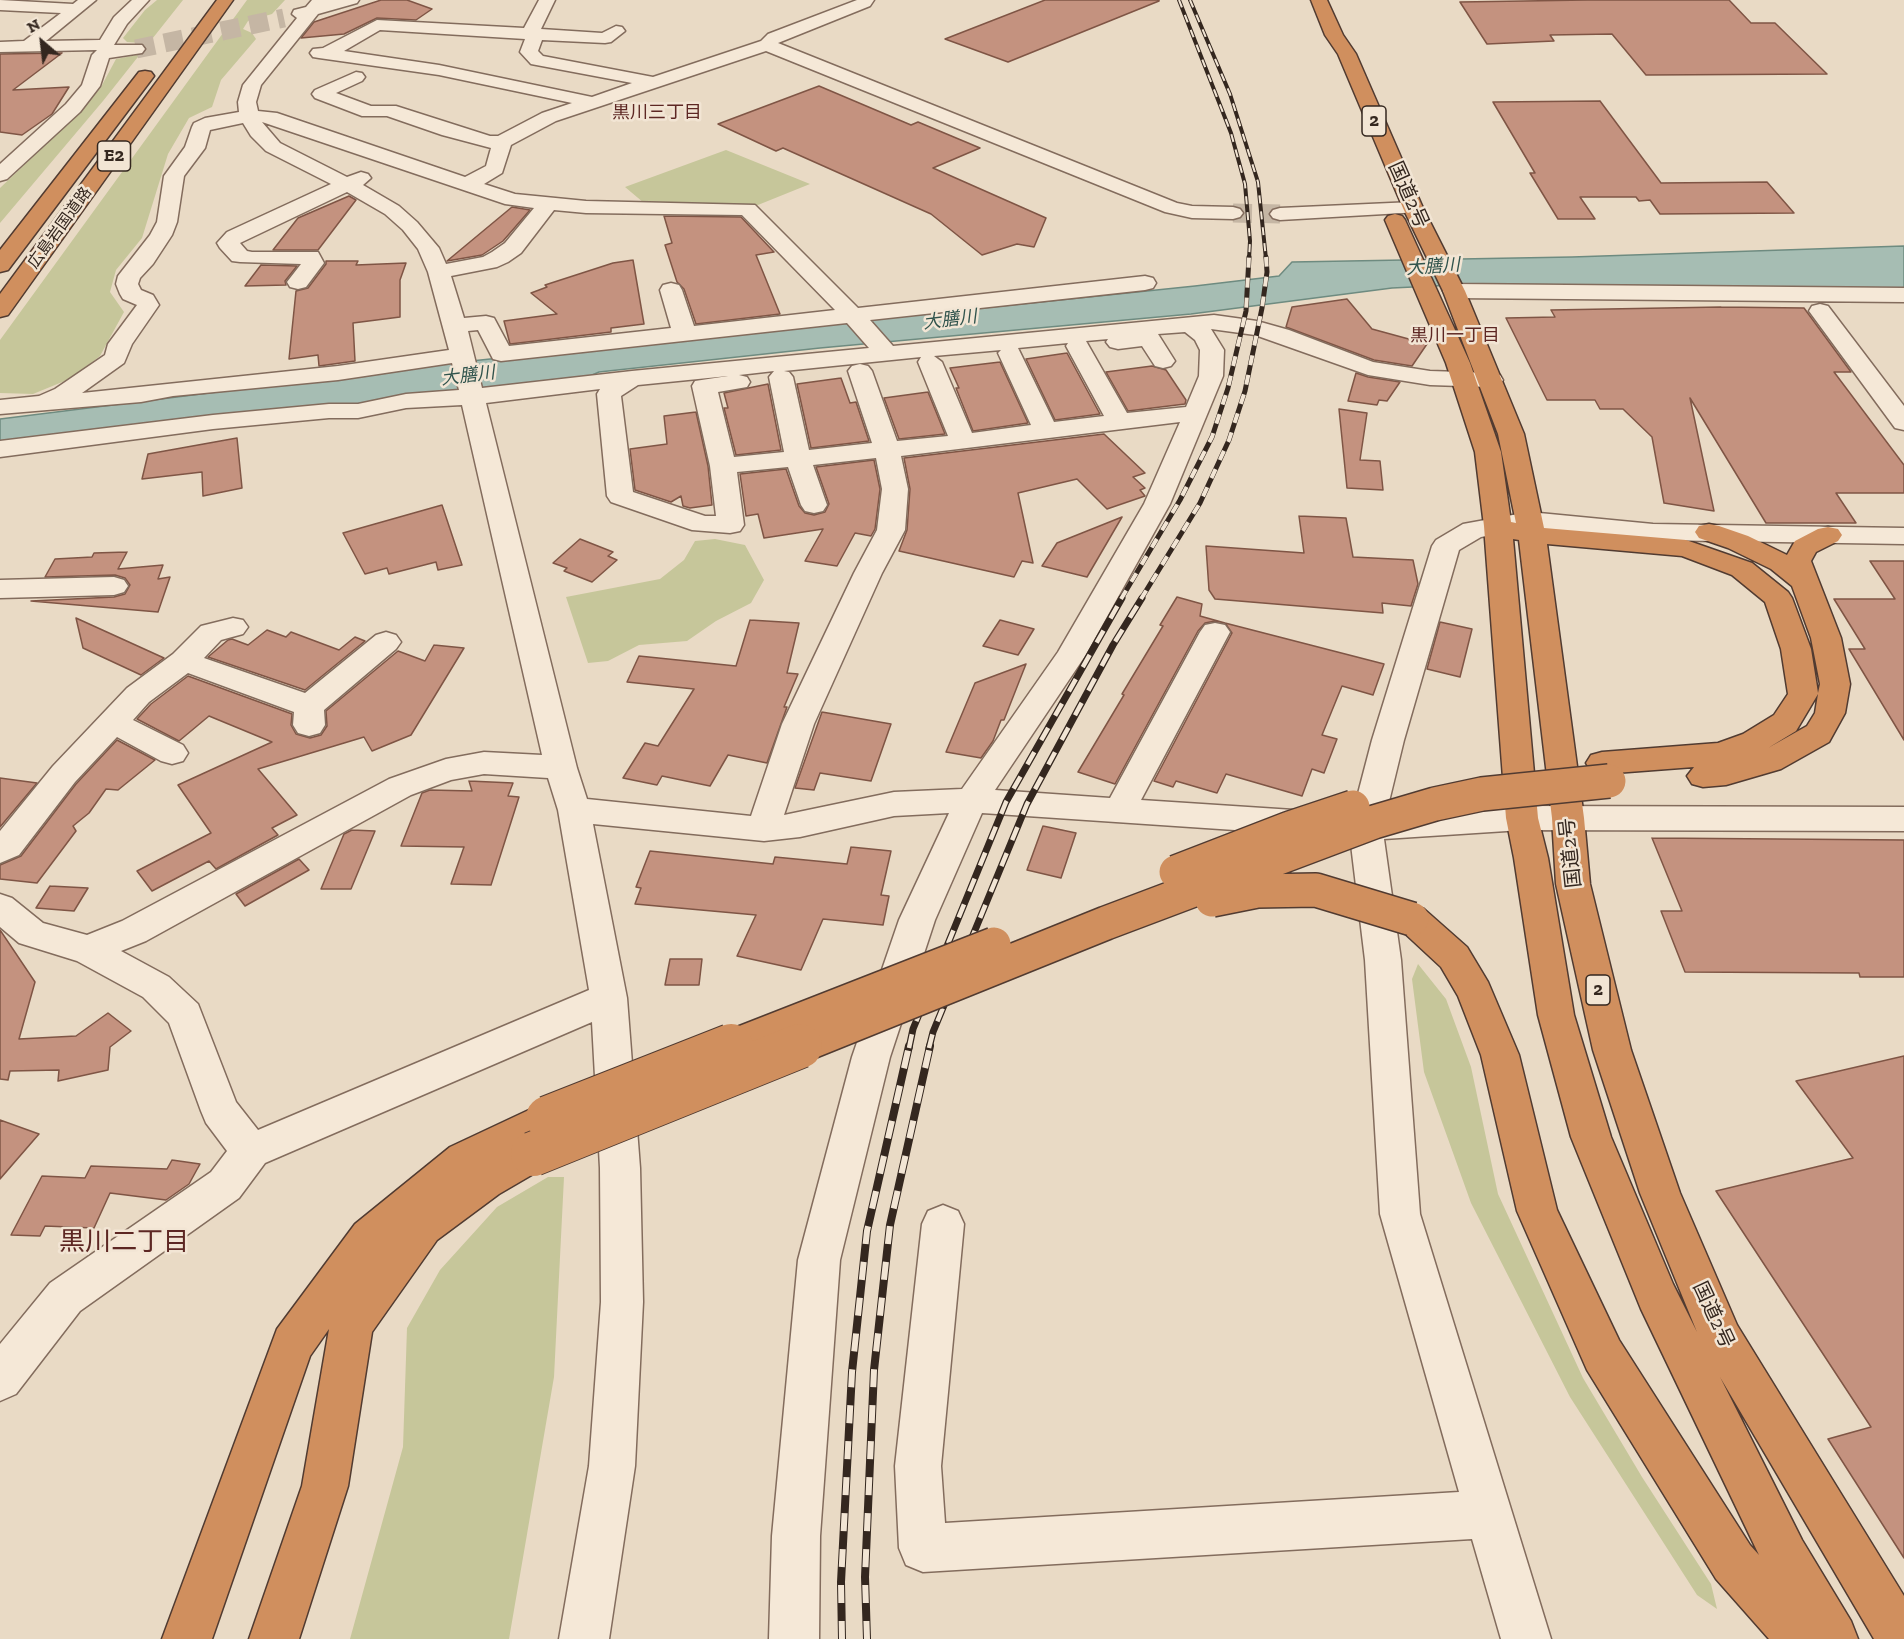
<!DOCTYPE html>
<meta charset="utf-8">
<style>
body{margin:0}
#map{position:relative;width:1904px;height:1639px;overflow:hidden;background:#e9dac5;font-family:"Zilla Slab",serif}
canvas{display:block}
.north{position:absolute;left:12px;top:12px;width:60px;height:60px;-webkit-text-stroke:4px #f2e5d4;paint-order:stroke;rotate:332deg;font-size:16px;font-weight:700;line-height:24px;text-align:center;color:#34271f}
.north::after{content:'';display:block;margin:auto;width:21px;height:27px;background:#34271f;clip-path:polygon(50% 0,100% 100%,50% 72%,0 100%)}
</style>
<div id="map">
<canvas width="1904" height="1639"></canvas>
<div class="north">N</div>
</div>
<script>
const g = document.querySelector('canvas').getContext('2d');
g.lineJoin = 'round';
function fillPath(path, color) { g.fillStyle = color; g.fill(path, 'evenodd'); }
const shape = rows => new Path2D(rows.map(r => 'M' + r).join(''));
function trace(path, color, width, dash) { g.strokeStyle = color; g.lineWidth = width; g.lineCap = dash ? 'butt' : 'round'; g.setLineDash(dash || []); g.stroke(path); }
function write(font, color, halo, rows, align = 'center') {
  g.font = font + ' "Zilla Slab","Noto Sans JP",serif'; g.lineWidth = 5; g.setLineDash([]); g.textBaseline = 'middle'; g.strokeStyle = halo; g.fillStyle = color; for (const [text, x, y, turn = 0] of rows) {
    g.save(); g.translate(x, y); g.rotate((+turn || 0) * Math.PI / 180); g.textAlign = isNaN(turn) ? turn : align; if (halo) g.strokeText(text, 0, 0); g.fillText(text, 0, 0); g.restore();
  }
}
const green = shape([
 [157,0,183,0,103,101,0,223,0,188,82,110,101,87,116,59,137,55,142,43,127,42,123,38,145,10],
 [247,0,285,0,272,14,248,21,243,29,252,33,256,39,221,80,212,107,189,118,168,154,142,238,116,270,110,292,124,312,100,356,72,378,33,394,0,393,0,340],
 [726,150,810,184,748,209,650,208,625,187],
 [715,539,745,545,764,580,751,603,716,621,687,641,639,645,608,661,588,663,566,597,660,579,684,560,695,541],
 [1418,964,1446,999,1471,1067,1498,1194,1583,1378,1642,1477,1711,1584,1717,1609,1697,1595,1570,1397,1471,1203,1424,1072,1412,979],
 [548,1177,564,1177,554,1377,509,1639,350,1639,403,1447,407,1328,440,1270,497,1207]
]);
const water = shape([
 [1904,246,1904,288,1475,284,1392,288,1191,314,820,348,599,372,583,379,0,443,0,419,442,364,1195,286,1279,276,1292,262,1572,257,1904,246]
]);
const building = shape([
 [381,0,407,0,432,9,416,20,377,18,344,34,301,38,314,22,381,0],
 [1045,0,1159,0,1159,1,1008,62,945,39,1045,0],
 [1587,0,1729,0,1751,23,1775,23,1827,74,1646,75,1612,34,1550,35,1554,41,1487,44,1460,2,1587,0],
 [62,53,13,90,69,87,52,114,22,135,0,132,0,54,62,53],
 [819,86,911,125,918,122,980,148,933,168,1046,218,1034,247,1017,244,982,255,931,214,783,148,776,151,718,124,819,86],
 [1600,101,1661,183,1767,182,1794,213,1660,214,1650,200,1639,201,1636,197,1580,197,1595,219,1558,219,1530,173,1535,173,1493,102,1600,101],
 [349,196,356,200,318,250,273,250,298,218,349,196],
 [512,207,530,210,503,241,482,255,447,261,512,207],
 [664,216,741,217,774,252,756,255,780,314,696,324,684,289,677,282,665,245,672,243,664,216],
 [633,260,644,324,611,328,611,332,510,344,504,321,557,314,531,293,547,287,545,285,613,263,633,260],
 [326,261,358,261,356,265,406,263,400,280,400,317,353,323,355,361,319,366,318,355,289,359,296,291,308,288,326,264,326,261],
 [261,265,297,266,285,281,286,285,245,286,261,265],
 [1347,299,1372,329,1427,344,1412,366,1374,360,1286,327,1292,307,1347,299],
 [1721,307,1804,308,1851,372,1834,372,1904,465,1904,493,1836,493,1856,523,1766,523,1690,398,1714,511,1664,503,1652,437,1623,409,1600,409,1595,400,1547,400,1506,318,1555,317,1551,310,1721,307],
 [1067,353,1100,414,1055,420,1026,359,1067,353],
 [1000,362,1028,423,973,431,956,388,959,388,950,368,1000,362],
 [1152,366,1166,370,1186,400,1185,404,1128,411,1106,372,1152,366],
 [1356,373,1368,377,1400,382,1387,401,1379,400,1377,405,1348,401,1356,373],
 [841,378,850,403,856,402,869,441,811,448,797,384,841,378],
 [768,384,781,450,736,455,724,408,728,408,724,393,768,384],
 [928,392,945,434,899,439,884,398,928,392],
 [1339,409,1367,413,1360,460,1380,461,1383,490,1347,488,1339,409],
 [696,412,708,466,712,505,690,508,683,506,681,496,671,502,635,490,630,449,667,444,664,416,696,412],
 [1104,434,1145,473,1133,477,1145,488,1140,490,1145,496,1107,509,1077,479,1018,493,1033,563,1022,561,1014,577,899,551,907,530,910,489,904,458,1104,434],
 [237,438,242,488,203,496,202,472,142,479,148,454,237,438],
 [874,460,880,489,875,529,871,536,855,533,837,566,805,561,823,529,764,538,758,514,746,516,740,474,786,469,799,506,805,513,814,515,825,512,829,504,816,467,874,460],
 [442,505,462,565,438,570,436,562,389,574,387,568,365,574,343,533,442,505],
 [1299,516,1346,518,1353,557,1413,560,1418,584,1411,606,1382,603,1383,613,1215,599,1209,590,1206,546,1304,553,1299,516],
 [1122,517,1087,577,1042,566,1057,543,1122,517],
 [580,539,613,552,608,556,617,560,592,582,564,571,567,568,553,563,580,539],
 [127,552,118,569,163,565,158,579,170,577,158,612,31,601,114,597,125,594,130,585,125,578,115,575,45,577,55,559,92,557,94,553,127,552],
 [1870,561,1904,561,1904,740,1849,649,1865,649,1834,599,1895,599,1870,561],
 [1177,597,1202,604,1200,616,1225,623,1215,621,1205,623,1198,631,1115,784,1078,772,1124,695,1122,694,1163,626,1160,625,1177,597],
 [76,618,164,658,141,675,83,648,76,618],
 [750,620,799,623,787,673,798,674,784,707,787,707,767,763,728,755,710,786,662,776,657,785,623,778,645,743,658,746,694,689,627,682,639,656,736,666,750,620],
 [1000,620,1034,629,1018,655,983,646,1000,620],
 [1440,622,1472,629,1460,677,1427,669,1440,622],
 [1225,623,1384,664,1373,695,1342,686,1322,735,1337,739,1324,773,1312,769,1302,796,1226,774,1217,793,1176,781,1173,787,1154,781,1232,633,1225,623],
 [267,630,286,637,291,632,339,650,355,637,365,641,305,690,208,657,228,640,232,639,248,645,267,630],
 [434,645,464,648,411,735,372,751,364,737,258,769,297,815,272,828,278,835,216,869,209,861,152,891,137,871,211,833,178,785,272,742,209,716,179,741,137,719,151,704,188,676,292,714,291,725,296,734,310,738,321,735,327,726,326,711,398,651,425,661,434,645],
 [1026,664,1004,720,1001,720,993,741,981,758,946,752,975,683,1026,664],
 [822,712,891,724,871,781,820,773,814,790,795,788,822,712],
 [117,740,155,760,118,790,106,789,89,813,73,826,76,831,37,883,0,879,0,865,21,856,76,784,117,740],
 [0,778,37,783,0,827,0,778],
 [469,781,513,783,508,796,519,797,491,885,451,884,464,847,401,846,422,793,430,790,472,791,469,781],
 [1043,826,1076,833,1061,878,1027,870,1043,826],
 [352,830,375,831,351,889,321,889,344,834,352,830],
 [1652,838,1904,840,1904,977,1860,977,1859,973,1685,972,1661,911,1682,911,1652,838],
 [851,847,891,851,881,895,889,896,883,925,823,919,801,970,737,956,756,915,635,904,641,888,636,887,650,851,773,864,775,857,847,864,851,847],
 [299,859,309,870,245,906,236,894,299,859],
 [50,886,88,888,74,911,36,908,50,886],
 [0,930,35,982,19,1039,76,1036,108,1013,131,1031,110,1047,108,1070,58,1081,59,1070,10,1071,8,1080,0,1079,0,930],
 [670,959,702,959,699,985,665,985,670,959],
 [1904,1056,1904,1558,1828,1439,1871,1427,1716,1191,1853,1158,1796,1081,1904,1056],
 [0,1120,39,1134,0,1179,0,1120],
 [172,1160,200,1164,189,1184,166,1200,110,1193,94,1228,45,1226,40,1236,11,1235,42,1176,85,1178,91,1166,167,1169,172,1160]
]);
const minorTunnel = shape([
 [136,49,284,18],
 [1233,213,1280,214]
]);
const minor = shape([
 [0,0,73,4,78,0,96,0,46,41,100,40,114,17,132,0,149,0,127,24,114,45,142,45,145,49,142,53,109,58,100,86,80,112,7,179,0,181,0,164,66,104,82,85,92,55,97,50,0,52,0,42,24,41,61,13,0,10,0,0],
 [312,0,359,0,357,3,318,14,261,85,256,102,258,111,277,113,465,177,486,166,491,148,442,135,387,116,362,116,315,98,312,94,315,90,356,72,362,73,365,77,362,81,336,93,371,106,396,106,490,136,498,136,542,113,572,103,439,75,319,58,313,57,310,53,313,49,323,48,377,20,524,28,539,0,555,0,541,29,602,33,616,26,622,27,625,31,611,42,605,43,542,40,538,51,543,56,653,77,761,41,768,34,857,0,874,0,870,6,778,43,1177,203,1192,206,1233,207,1240,209,1243,213,1240,217,1233,219,1192,218,1165,212,766,51,556,121,511,145,502,173,484,184,515,194,586,201,755,205,858,308,1145,276,1153,278,1156,283,1153,288,1145,290,870,320,893,346,1214,315,1257,321,1289,330,1373,362,1430,371,1491,373,1500,375,1503,380,1500,385,1491,387,1430,385,1368,375,1255,335,1211,329,1224,350,1223,376,1170,504,1085,656,995,790,1110,798,1200,632,1205,625,1215,623,1225,625,1230,632,1141,800,1309,811,1321,814,1326,823,1321,832,1309,835,982,813,935,920,890,1057,840,1260,820,1536,819,1639,769,1639,772,1536,798,1260,852,1057,899,920,949,813,894,816,800,837,764,841,593,824,627,998,640,1168,643,1302,635,1466,609,1639,559,1639,589,1466,601,1302,600,1168,592,1022,265,1163,239,1198,80,1311,16,1394,0,1401,0,1344,50,1283,211,1172,227,1151,206,1123,201,1111,169,1023,143,997,77,961,19,943,0,927,0,894,12,898,43,923,87,935,122,921,389,779,446,759,484,752,542,755,462,405,406,408,358,418,329,418,213,429,0,457,0,441,213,415,329,404,358,404,406,394,459,390,452,363,338,380,173,396,141,402,0,414,0,400,39,396,55,389,105,355,108,344,137,305,123,299,120,294,116,284,118,276,150,235,157,222,164,176,185,147,192,127,194,123,205,118,239,112,238,102,243,85,297,18,292,14,294,10,306,7,312,0],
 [380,30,525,39,520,52,531,64,632,83,592,97,439,65,344,51,380,30],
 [262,122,505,204,534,208,505,243,492,252,483,257,446,264,439,248,417,222,399,206,363,185,371,178,368,174,361,172,347,177,280,143,262,122],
 [243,123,251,136,266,151,331,184,227,232,217,243,220,248,232,261,240,262,301,264,287,282,290,287,298,289,306,287,324,263,318,252,252,252,247,251,240,243,347,192,385,214,403,230,418,249,428,272,449,350,338,366,82,393,124,363,132,344,159,305,153,295,141,290,138,284,140,278,153,264,172,235,177,222,184,176,205,148,210,130,243,123],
 [554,210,586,213,742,215,835,310,694,326,682,290,679,285,671,283,663,285,660,290,671,328,509,346,494,318,486,316,464,318,451,276,497,267,508,262,521,253,554,210],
 [847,323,869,348,632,371,482,388,468,331,478,330,493,359,501,361,847,323],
 [1185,332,1195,340,1200,350,1199,376,1186,407,1127,413,1086,341,1108,339,1106,342,1110,347,1118,349,1142,346,1155,366,1163,368,1171,366,1175,361,1158,334,1185,332],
 [1068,343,1066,346,1104,416,1054,422,1018,348,1068,343],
 [1001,350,998,353,1031,425,972,433,942,362,934,356,1001,350],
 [921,357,918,362,948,436,897,441,872,371,868,366,860,364,852,366,848,371,872,443,809,450,793,377,789,372,784,371,921,357],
 [774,371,769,377,784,452,734,457,718,392,747,387,750,382,747,377,739,375,774,371],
 [728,376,695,381,692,386,710,466,716,516,705,516,633,492,621,396,638,385,728,376],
 [600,389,597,394,607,496,611,502,692,530,730,533,740,531,744,525,737,472,788,467,801,505,805,511,814,513,823,511,827,505,813,465,876,458,882,489,877,530,854,573,782,724,751,816,587,799,577,768,486,403,600,389],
 [1180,422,1144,504,1058,652,962,789,894,792,784,815,814,724,882,573,905,530,908,489,901,456,1180,422],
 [484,774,548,778,558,810,589,990,258,1130,236,1102,198,1004,169,977,121,951,146,941,411,795,451,780,484,774],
 [1413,202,1420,204,1423,208,1420,212,1280,220,1273,218,1270,214,1273,210,1280,208,1413,202],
 [1454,284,1904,288,1904,302,1454,298,1446,296,1443,291,1446,286,1454,284],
 [1820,304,1828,306,1904,406,1904,430,1895,428,1809,311,1812,306,1820,304],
 [1529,512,1653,524,1904,528,1904,544,1653,540,1529,528,1481,537,1459,550,1404,740,1386,814,1522,806,1904,807,1904,831,1522,830,1384,839,1401,960,1420,1214,1551,1639,1501,1639,1472,1539,923,1572,906,1565,899,1548,895,1466,922,1224,928,1211,943,1205,958,1211,964,1224,941,1466,945,1523,1459,1492,1380,1214,1365,960,1349,828,1372,740,1432,546,1436,540,1463,524,1529,512],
 [114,577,124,580,128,586,124,592,114,595,0,598,0,580,114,577],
 [233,618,243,620,248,627,243,634,221,640,204,658,305,693,376,635,386,632,396,635,401,642,396,649,324,710,325,725,320,733,309,736,298,733,293,725,294,712,188,673,149,702,133,720,183,745,188,753,183,761,172,764,161,761,117,737,75,782,19,855,0,863,0,831,53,766,127,688,173,654,201,626,233,618]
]);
const highway = shape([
 [217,0,233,0,8,315,0,317,0,294,217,0],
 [1311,0,1327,0,1343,35,1356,54,1423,208,1465,291,1524,434,1544,528,1686,540,1752,563,1788,592,1792,598,1811,649,1818,693,1820,684,1811,638,1792,586,1771,569,1728,548,1699,538,1695,532,1699,526,1709,524,1719,526,1748,536,1787,555,1795,541,1818,529,1828,527,1838,529,1842,535,1838,541,1816,552,1811,561,1841,638,1850,684,1845,713,1829,742,1781,769,1726,785,1703,787,1692,784,1687,776,1694,767,1602,774,1591,771,1586,763,1591,755,1602,752,1718,743,1743,734,1774,715,1788,694,1781,649,1765,602,1732,575,1682,556,1547,544,1584,818,1590,884,1631,1050,1680,1193,1737,1325,1904,1596,1904,1639,1874,1639,1720,1377,1802,1540,1851,1621,1858,1639,1769,1639,1716,1579,1587,1370,1517,1211,1481,1055,1458,996,1441,967,1400,929,1394,919,1400,909,1412,905,1424,909,1467,947,1488,982,1519,1055,1557,1210,1619,1340,1750,1545,1759,1555,1641,1309,1571,1137,1538,1015,1514,858,1506,818,1484,526,1475,452,1446,363,1385,220,1388,216,1395,214,1402,216,1405,220,1470,363,1501,452,1511,522,1516,523,1498,434,1443,291,1403,208,1338,54,1325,35,1311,0],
 [1513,539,1519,540,1552,818,1556,884,1593,1050,1640,1193,1697,1332,1673,1284,1611,1137,1574,1015,1548,858,1538,818,1513,539],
 [1818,694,1815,713,1807,726,1768,748,1796,731,1818,694],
 [145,71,151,72,154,76,151,80,8,270,0,272,0,250,139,72,145,71],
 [548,1101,562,1106,568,1118,562,1130,542,1140,547,1142,553,1154,547,1166,499,1194,437,1240,372,1332,348,1486,299,1639,249,1639,302,1486,329,1329,310,1356,212,1639,162,1639,277,1329,355,1224,450,1147,548,1101]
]);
const railFar3 = shape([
 [1179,0,1231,133,1245,184,1250,241,1249,259],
 [1190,0,1230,94,1258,182,1266,259]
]);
const railFar2 = shape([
 [1121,599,1180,500,1212,437,1228,388,1246,311,1249,257],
 [1141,599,1200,503,1229,440,1245,391,1262,308,1267,272,1266,257]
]);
const railFar1 = shape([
 [909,1048,913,1029,1006,802,1122,598],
 [929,1048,933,1032,1027,804,1113,645,1142,598]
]);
const rail = shape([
 [842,1639,841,1582,852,1372,867,1231,909,1046],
 [867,1639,865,1577,874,1370,890,1225,930,1046]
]);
const highwayBridgeFar1 = shape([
 [1176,872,1290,828,1353,807],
 [1212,900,1257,891,1316,890,1412,919],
 [728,1048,994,944],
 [796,1048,1106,923,1374,822,1435,804,1482,794,1609,781]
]);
const highwayBridge = shape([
 [548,1118,731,1046],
 [533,1154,800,1046]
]);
const farStreetnames = [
 ["広島岩国道路",60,228,-54]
];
const farNeighbourhoodnames = [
 ["黒川三丁目",657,113],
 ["黒川一丁目",1455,336]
];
const shields = [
 [1374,121,24],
 [114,156,33],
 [1598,990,24]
];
const shieldNames = [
 ["2",1374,121],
 ["E2",114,156],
 ["2",1598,990]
];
const farWaternames = [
 ["大膳川",1433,267,-4],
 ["大膳川",950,320,-7],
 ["大膳川",468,376,-7]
];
const streetNames = [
 ["国道2号",1408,195,66],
 ["国道2号",1571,853,-96],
 ["国道2号",1713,1315,65]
];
const nearNeighbourhoodnames = [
 ["黒川二丁目",124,1243]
];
fillPath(green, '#c6c69a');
fillPath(water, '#a6bdb3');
trace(water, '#6e8b80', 1.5);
fillPath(building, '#c4927f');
trace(building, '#7f5545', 1.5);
trace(minorTunnel, '#c5b6a4', 19, [19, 10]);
trace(minor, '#836c5d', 3);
trace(highway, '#513b31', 3);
fillPath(minor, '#f5e8d7');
fillPath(highway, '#d08f5e');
trace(railFar3, '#34271f', 4);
trace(railFar2, '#34271f', 5);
trace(railFar1, '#34271f', 7);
trace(rail, '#34271f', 8);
trace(railFar3, '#f2e5d4', 2, [8]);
trace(railFar2, '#f2e5d4', 4, [10]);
trace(railFar1, '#f2e5d4', 4.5, [14]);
trace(rail, '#f2e5d4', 6, [18]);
trace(highwayBridgeFar1, '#513b31', 36, []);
trace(highwayBridge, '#513b31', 46, []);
trace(highwayBridgeFar1, '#d08f5e', 33);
trace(highwayBridge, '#d08f5e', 44);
write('16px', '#34271f', '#f2e5d4', farStreetnames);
write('18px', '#5d2723', '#f2e5d4', farNeighbourhoodnames);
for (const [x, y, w] of shields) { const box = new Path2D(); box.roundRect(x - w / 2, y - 15, w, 30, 4.5); g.fillStyle = '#f2e5d4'; g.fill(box); trace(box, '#34271f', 1.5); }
write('bold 18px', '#34271f', null, shieldNames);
write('italic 18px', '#30534c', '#f2e5d4', farWaternames);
write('20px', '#34271f', '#f2e5d4', streetNames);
write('26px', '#5d2723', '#f2e5d4', nearNeighbourhoodnames);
</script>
